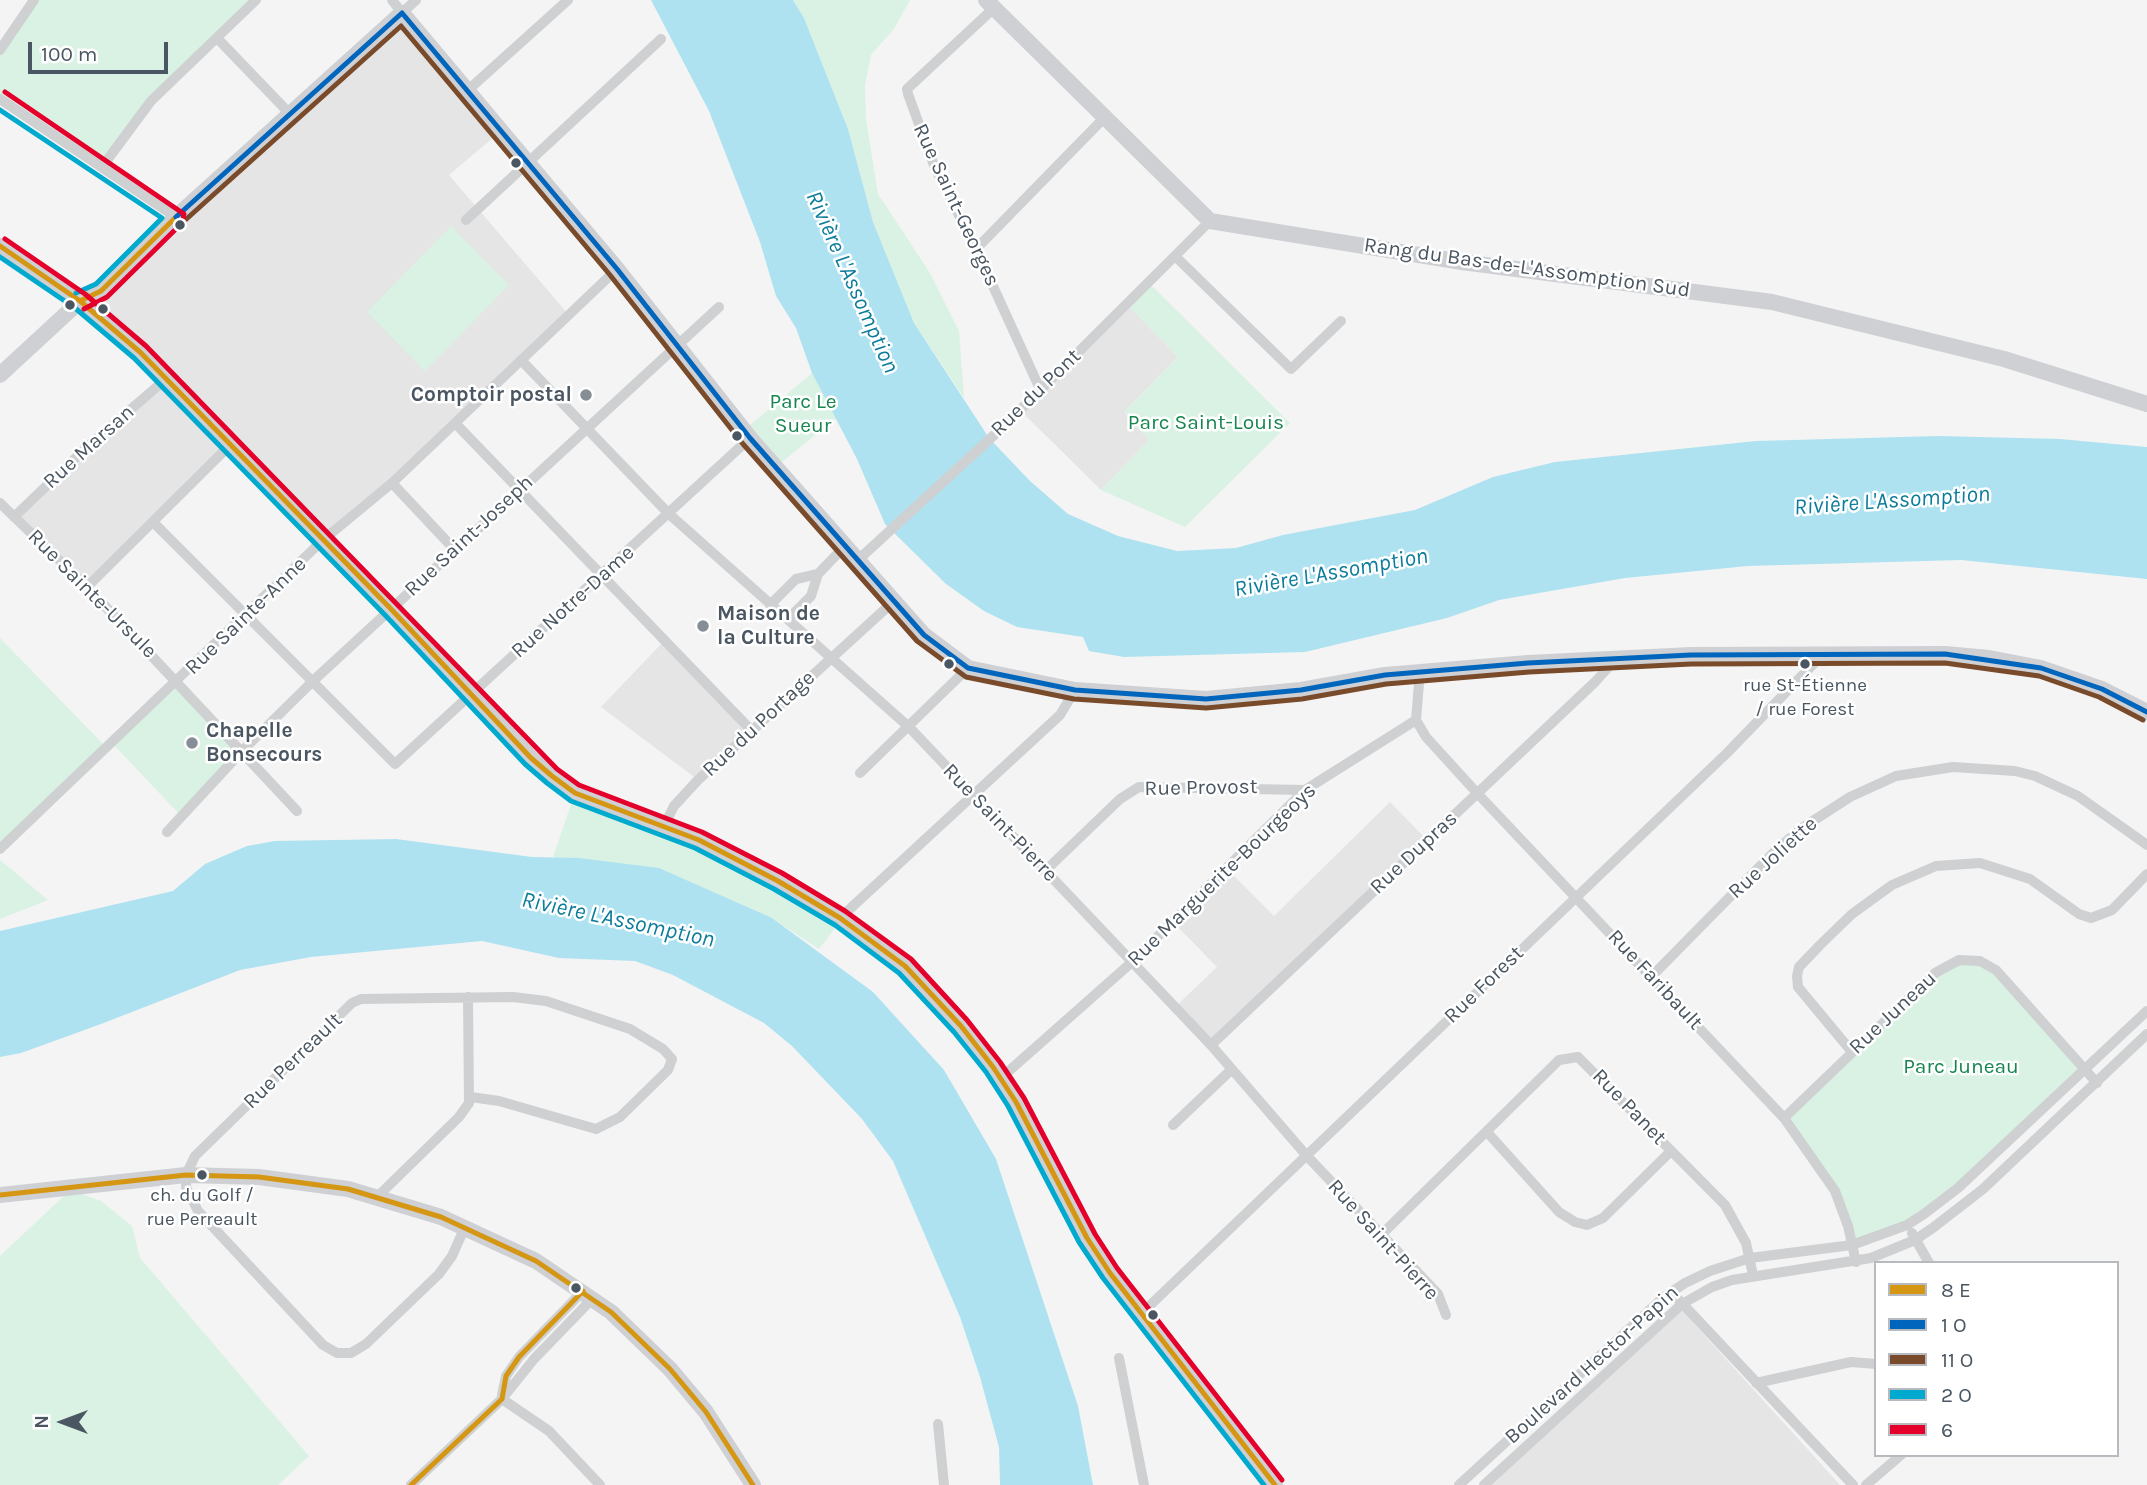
<!DOCTYPE html>
<meta charset="utf-8">
<style>
body{margin:0}
#map{position:relative;width:2147px;height:1485px;overflow:hidden;background:#f4f4f4;font-family:Karla,sans-serif}
canvas{display:block}
.legend{position:absolute;left:1874px;top:1261px;width:245px;height:196px;box-sizing:border-box;background:#fff;border:2px solid #b7bbc0;margin:0;padding:9px 12px;list-style:none;font-size:21px;color:#4a5661}
.legend li{display:flex;align-items:center;gap:14px;height:35px}
.legend b{width:35px;border:2px solid #b7bbc0}
.north{position:absolute;left:28px;top:1387px;width:70px;height:70px;-webkit-text-stroke:5px #fff;paint-order:stroke;rotate:270deg;font-size:19px;font-weight:700;line-height:28px;text-align:center;color:#4a5661}
.north::after{content:'';display:block;margin:auto;width:24px;height:32px;background:#4a5661;clip-path:polygon(50% 0,100% 100%,50% 72%,0 100%)}
.scale{position:absolute;left:28px;top:42px;width:140px;height:32px;box-sizing:border-box;border:4px solid #4a5661;border-top:0;padding-left:9px;font-size:21px;line-height:24px;white-space:nowrap;color:#4a5661;-webkit-text-stroke:5px #fff;paint-order:stroke}
</style>
<div id="map">
<canvas width="2147" height="1485"></canvas>
<ul class="legend">
<li><b style="height:9px;background:#d49613"></b>8 E</li>
<li><b style="height:9px;background:#0065bd"></b>1 O</li>
<li><b style="height:9px;background:#7a4b2a"></b>11 O</li>
<li><b style="height:9px;background:#00a9ce"></b>2 O</li>
<li><b style="height:9px;background:#e4002b"></b>6</li>
</ul>
<div class="north">N</div>
<div class="scale">100 m</div>
</div>
<script>
const g = document.querySelector('canvas').getContext('2d');
g.lineJoin = 'round';
function fillPath(path, color) { g.fillStyle = color; g.fill(path, 'evenodd'); }
const shape = rows => new Path2D(rows.map(r => 'M' + r).join(''));
function trace(path, color, width, dash) { g.strokeStyle = color; g.lineWidth = width; g.lineCap = dash ? 'butt' : 'round'; g.setLineDash(dash || []); g.stroke(path); }
function write(font, color, halo, rows, align = 'center') {
  g.font = font + ' Karla,sans-serif'; g.lineWidth = 5; g.setLineDash([]); g.textBaseline = 'middle'; g.strokeStyle = halo; g.fillStyle = color; for (const [text, x, y, turn = 0] of rows) {
    g.save(); g.translate(x, y); g.rotate((+turn || 0) * Math.PI / 180); g.textAlign = isNaN(turn) ? turn : align; if (halo) g.strokeText(text, 0, 0); g.fillText(text, 0, 0); g.restore();
  }
}
const education = shape([
 [402,13,501,131,449,175,569,315,323,540,229,446,87,587,14,517,165,379,80,301],
 [1127,304,1178,357,1124,412,1149,440,1101,490,1023,413],
 [664,641,751,730,698,780,601,707],
 [1390,802,1427,840,1211,1045,1175,1007,1217,967,1172,921,1226,868,1274,916],
 [1677,1305,1840,1485,1484,1485]
]);
const green = shape([
 [34,0,256,0,151,101,102,167,0,99,0,50],
 [793,0,910,0,894,29,871,55,865,85,866,119,878,194,930,273,959,331,964,398,914,323,873,222,848,129,804,18],
 [451,226,509,285,425,371,367,312],
 [1149,283,1290,423,1185,527,1101,490,1149,440,1124,412,1178,357,1127,304],
 [812,373,836,418,776,467,744,430],
 [0,638,105,746,0,849],
 [178,682,243,750,182,817,113,744],
 [575,793,664,826,842,919,819,949,772,918,553,857],
 [0,860,48,900,0,919],
 [1980,961,2085,1068,1982,1166,1907,1225,1852,1245,1835,1191,1784,1119,1941,968],
 [67,1193,79,1193,101,1201,132,1226,140,1258,309,1456,278,1485,0,1485,0,1256]
]);
const water = shape([
 [651,0,793,0,804,18,848,129,873,222,914,323,989,438,1030,481,1068,514,1118,536,1177,551,1236,548,1283,535,1415,510,1493,477,1555,462,1756,441,1938,436,2060,439,2147,447,2147,579,1961,560,1748,566,1625,578,1499,600,1447,618,1305,652,1124,657,1089,651,1083,637,1017,627,984,611,946,584,885,524,857,459,812,373,796,328,776,296,760,242,709,111],
 [396,839,532,857,579,858,659,868,772,918,873,992,944,1070,996,1159,1078,1406,1093,1485,1000,1485,999,1447,980,1377,960,1317,893,1161,862,1119,792,1046,764,1023,673,975,635,961,559,958,482,941,311,957,240,970,101,1024,21,1053,0,1057,0,931,173,891,205,864,247,846,275,841]
]);
const street = shape([
 [392,0,402,13,416,0],
 [994,8,907,89,908,94,935,168,976,249,1040,389],
 [217,38,291,115],
 [0,50,34,0],
 [467,91,568,0],
 [0,99,176,217],
 [102,167,151,101,256,0],
 [466,220,661,39],
 [976,249,1104,118],
 [1175,256,1291,369,1341,321],
 [521,360,669,514,909,727,1211,1045,1306,1155,1438,1294,1446,1315],
 [455,423,751,730],
 [392,483,455,550],
 [0,503,87,587,297,811],
 [14,517,88,446,166,379],
 [153,522,395,764,750,438],
 [858,560,1004,426,1210,221],
 [87,587,229,446],
 [770,605,796,579,818,574],
 [788,619,811,596,818,574,845,546],
 [1416,720,1426,737,1477,793,1784,1118,1835,1191,1848,1226,1856,1262],
 [1416,720,1420,671],
 [860,773,968,668],
 [664,826,674,806,698,780,894,601],
 [167,832,243,750,314,680,719,307],
 [0,849,323,540,392,483,617,269],
 [1045,871,1120,799,1139,787,1305,790],
 [840,918,1060,715,1075,690],
 [1652,976,1777,849,1802,828,1850,797,1896,776,1953,767,2015,771,2035,776,2078,796,2147,845],
 [1211,1045,1595,682,1615,660],
 [1852,1052,1798,987,1797,976,1799,967,1820,945,1852,914,1892,885,1936,866,1980,863,2030,879,2079,914,2091,918,2112,910,2147,874],
 [1001,1078,1132,962,1305,790,1416,720],
 [1784,1118,1935,973,1959,960,1980,961,1996,970,2097,1083],
 [1173,1125,1231,1070],
 [1487,1132,1559,1212,1575,1222,1587,1225,1603,1218,1671,1151],
 [378,1196,459,1117,469,1103,468,997],
 [465,1227,452,1256,439,1274,366,1344,351,1353,337,1353,323,1345,198,1211,186,1187,186,1175,195,1156,352,1003,361,999,513,997,546,1001,630,1029,663,1049,672,1059,668,1070,620,1117,596,1129,499,1101,471,1097],
 [1912,1233,1929,1263],
 [1381,1235,1559,1060,1578,1057,1725,1205,1746,1243,1753,1275],
 [1678,1299,1853,1485],
 [1143,1312,1727,753,1823,654],
 [1119,1358,1144,1485],
 [1756,1383,1851,1362,1876,1364],
 [502,1395,506,1376,519,1357,583,1291],
 [502,1399,549,1431,600,1485],
 [938,1424,944,1485],
 [411,1485,502,1399,534,1359,593,1298],
 [1459,1485,1664,1297,1685,1283,1710,1271,1750,1258,1852,1245,1907,1225,1924,1214,1958,1188,2147,1011],
 [1484,1485,1682,1304,1712,1287,1732,1280,1871,1258,1915,1240,1934,1227,1983,1189,2147,1034],
 [1866,1485,1901,1455]
]);
const secondary = shape([
 [986,0,1210,221,1462,262,1772,302,2004,359,2147,404],
 [0,246,80,301,140,352,391,609,531,758,552,776,575,793,699,840,778,881,840,918,905,966,961,1026,993,1067,1016,1102,1087,1238,1110,1273,1275,1485],
 [0,375,80,301,101,291,176,217,402,13,617,269,750,438,924,635,968,668,1075,690,1206,699,1301,690,1385,675,1528,663,1691,655,1945,654,1989,658,2041,668,2102,689,2147,712],
 [0,1195,186,1175,259,1177,348,1189,441,1217,536,1261,611,1312,670,1369,706,1412,753,1485]
]);
const bus1 = shape([
 [0,246,80,301,140,352,391,609,531,758,552,776,575,793,699,840,778,881,840,918,905,966,961,1026,993,1067,1016,1102,1087,1238,1110,1273,1275,1485],
 [80,301,101,291,176,217],
 [0,1195,186,1175,259,1177,348,1189,441,1217,536,1261,611,1312,670,1369,706,1412,753,1485],
 [411,1485,502,1399,506,1376,519,1357,583,1291]
]);
const bus2 = shape([
 [176,217,402,13,617,269,750,438,924,635,968,668,1075,690,1206,699,1301,690,1385,675,1528,663,1691,655,1945,654,2041,668,2102,689,2147,712]
]);
const bus3 = shape([
 [182,223,401,26,610,275,743,444,917,641,966,677,1074,699,1206,708,1302,699,1386,684,1529,672,1691,664,1945,663,2039,676,2099,697,2143,720]
]);
const bus4 = shape([
 [0,110,162,218,96,284,76,293],
 [0,257,75,308,134,358,385,615,525,764,547,783,571,801,695,848,774,889,835,925,899,973,954,1032,986,1072,1008,1106,1079,1242,1103,1278,1264,1485]
]);
const bus5 = shape([
 [5,92,184,214,182,223,107,297,84,309],
 [5,239,85,294,146,346,557,769,579,785,702,832,782,873,845,911,911,959,967,1020,1000,1062,1024,1098,1095,1234,1117,1268,1282,1480]
]);
const markers = [
 [516,163,6,"#4a5661"],
 [180,225,6,"#4a5661"],
 [70,305,6,"#4a5661"],
 [103,309,6,"#4a5661"],
 [586,395,7,"#868d94"],
 [737,436,6,"#4a5661"],
 [703,626,7,"#868d94"],
 [949,664,6,"#4a5661"],
 [1805,664,6,"#4a5661"],
 [192,743,7,"#868d94"],
 [202,1175,6,"#4a5661"],
 [576,1288,6,"#4a5661"],
 [1153,1315,6,"#4a5661"]
];
const busNames = [
 ["rue St-Étienne",1805,686],
 ["/ rue Forest",1805,710],
 ["ch. du Golf /",202,1196],
 ["rue Perreault",202,1220]
];
const streetNames = [
 ["Rue Saint-Georges",956,205,65],
 ["Rang du Bas-de-L'Assomption Sud",1527,268,8],
 ["Rue du Pont",1036,393,-44],
 ["Rue Marsan",89,447,-42],
 ["Rue Saint-Joseph",469,536,-43],
 ["Rue Sainte-Ursule",92,594,45],
 ["Rue Notre-Dame",573,602,-42],
 ["Rue Sainte-Anne",246,616,-44],
 ["Rue du Portage",759,724,-43],
 ["Rue Provost",1201,788,-1],
 ["Rue Saint-Pierre",1000,823,46],
 ["Rue Dupras",1414,853,-43],
 ["Rue Joliette",1773,858,-42],
 ["Rue Marguerite-Bourgeoys",1222,875,-44],
 ["Rue Faribault",1655,980,47],
 ["Rue Forest",1484,985,-44],
 ["Rue Juneau",1893,1013,-43],
 ["Rue Perreault",293,1061,-44],
 ["Rue Panet",1629,1107,46],
 ["Rue Saint-Pierre",1383,1240,48],
 ["Boulevard Hector-Papin",1592,1365,-42]
];
const poiNames = [
 ["Comptoir postal",572,395,"right"],
 ["Maison de",717,614],
 ["la Culture",717,638],
 ["Chapelle",206,731],
 ["Bonsecours",206,755]
];
const parkNames = [
 ["Parc Le",803,402],
 ["Sueur",803,426],
 ["Parc Saint-Louis",1206,423],
 ["Parc Juneau",1961,1067]
];
const waterNames = [
 ["Rivière L'Assomption",852,282,66],
 ["Rivière L'Assomption",1892,501,-4],
 ["Rivière L'Assomption",1331,573,-10],
 ["Rivière L'Assomption",618,920,12]
];
fillPath(education, '#e6e5e6');
fillPath(green, '#d9f2e3');
fillPath(water, '#aee2f0');
trace(street, '#ced0d2', 10);
trace(secondary, '#ced0d4', 16);
trace(bus1, '#d49613', 5);
trace(bus2, '#0065bd', 5);
trace(bus3, '#7a4b2a', 5);
trace(bus4, '#00a9ce', 5);
trace(bus5, '#e4002b', 5);
for (const [x, y, r, color] of markers) { const dot = new Path2D(); dot.arc(x, y, r, 0, 2 * Math.PI); g.fillStyle = color; g.fill(dot); trace(dot, '#fff', 2.5); }
write('19px', '#4a5661', '#fff', busNames);
write('21px', '#4a5661', '#fff', streetNames);
write('bold 21px', '#4a5661', '#fff', poiNames, 'left');
write('21px', '#17864f', '#fff', parkNames);
write('italic 23px', '#0c7c9b', '#fff', waterNames);
</script>
